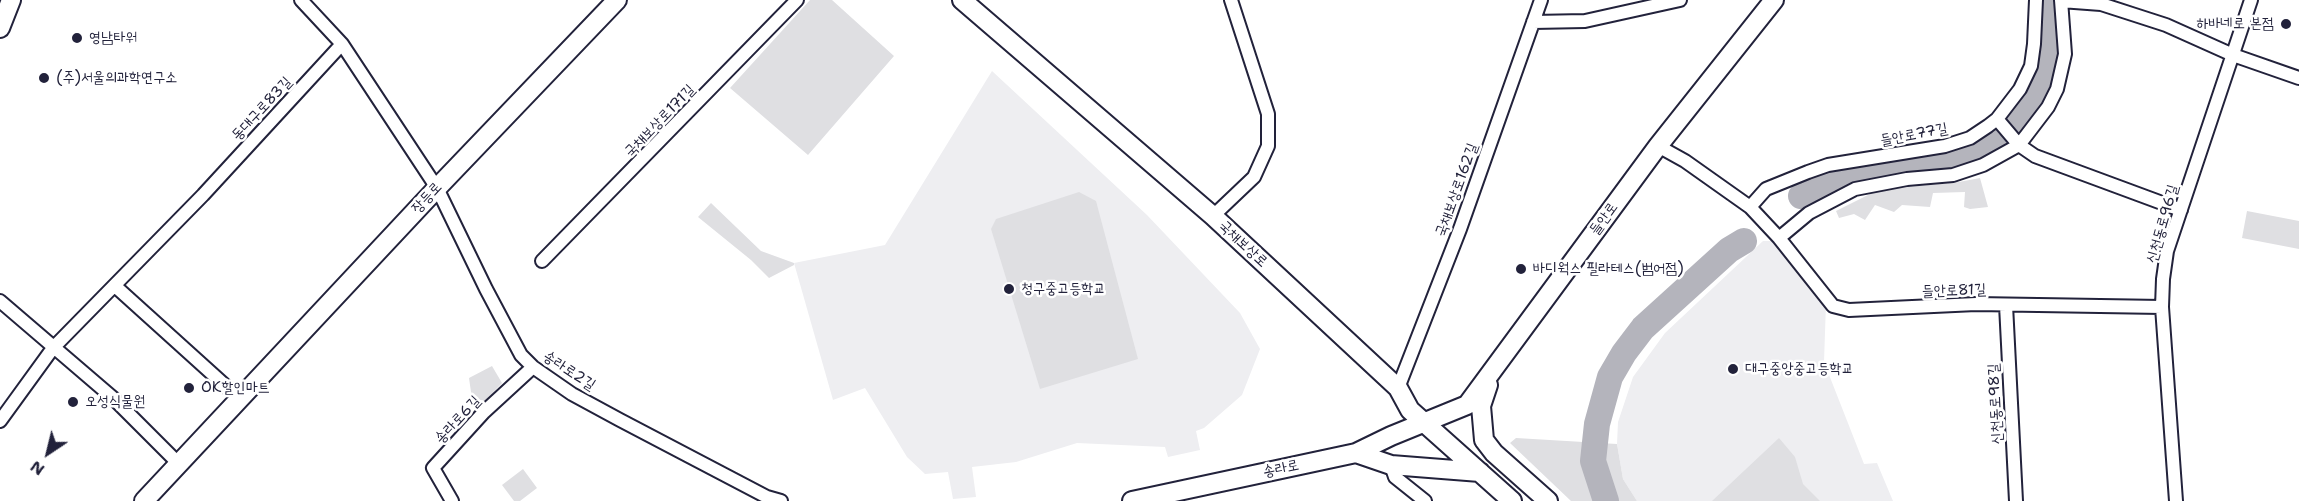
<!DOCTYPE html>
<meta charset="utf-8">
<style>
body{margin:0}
#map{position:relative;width:2299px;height:501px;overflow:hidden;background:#fff;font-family:"Shantell Sans",sans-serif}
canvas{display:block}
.north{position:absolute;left:18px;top:423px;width:60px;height:60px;-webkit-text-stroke:4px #fff;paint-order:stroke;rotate:215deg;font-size:16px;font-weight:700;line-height:24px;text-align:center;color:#22223b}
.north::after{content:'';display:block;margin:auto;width:21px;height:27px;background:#22223b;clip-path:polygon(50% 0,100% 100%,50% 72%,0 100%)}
</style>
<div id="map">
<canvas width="2299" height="501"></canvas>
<div class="north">N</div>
</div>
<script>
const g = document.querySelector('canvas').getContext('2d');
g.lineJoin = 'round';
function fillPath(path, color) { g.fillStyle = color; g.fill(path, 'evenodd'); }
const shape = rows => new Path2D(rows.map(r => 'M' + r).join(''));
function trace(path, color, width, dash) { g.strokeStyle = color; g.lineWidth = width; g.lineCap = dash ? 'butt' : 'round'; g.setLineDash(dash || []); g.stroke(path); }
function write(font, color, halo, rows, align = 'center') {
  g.font = font + ' "Shantell Sans","Poor Story",sans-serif'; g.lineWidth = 5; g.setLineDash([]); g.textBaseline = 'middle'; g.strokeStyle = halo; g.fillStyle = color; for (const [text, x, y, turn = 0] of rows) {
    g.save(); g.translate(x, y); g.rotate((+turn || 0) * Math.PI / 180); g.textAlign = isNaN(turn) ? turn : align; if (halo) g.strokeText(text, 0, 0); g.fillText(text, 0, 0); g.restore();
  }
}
const built = shape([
 [992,71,1147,215,1240,313,1260,349,1242,395,1204,428,1196,431,1200,450,1168,457,1165,447,1077,443,1016,462,972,467,976,497,953,499,948,472,925,474,907,457,865,388,833,400,794,263,885,245],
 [1763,241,1774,241,1826,303,1824,362,1864,464,1877,463,1893,501,1637,501,1623,479,1617,444,1618,422,1633,377,1665,333]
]);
const green = shape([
 [810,0,832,0,894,56,808,155,730,88],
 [1980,178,1988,207,1970,209,1964,207,1965,192,1933,193,1930,207,1902,205,1894,212,1875,205,1865,220,1854,214,1839,218,1836,211,1878,190,1959,182],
 [1079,192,1096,201,1138,359,1040,389,991,229,996,219],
 [711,203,761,251,794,263,794,265,769,278,751,260,698,217],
 [2247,211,2299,221,2299,249,2242,238],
 [492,366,502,383,480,406,472,399,469,378],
 [1516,438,1617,444,1623,479,1637,501,1571,501,1510,443],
 [1779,438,1795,457,1803,484,1820,501,1712,501],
 [523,469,537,488,520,501,514,501,502,485]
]);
const river = shape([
 [1801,196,1834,179,1954,157,1983,148,2001,136,2017,121,2041,81,2049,56,2052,29,2048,0],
 [1606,501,1593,461,1597,424,1610,377,1624,353,1643,328,1729,250,1744,241]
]);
const minor = shape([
 [301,0,342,44,437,188,486,289,521,355,533,367,572,394,620,420,767,497,781,501],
 [2061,1,2101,4,2132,14,2166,25,2233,55,2299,78],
 [1533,22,1585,21,1680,0],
 [1997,119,2019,145,2035,156,2181,210],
 [1658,146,1685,161,1750,207,1779,238,1833,306,1849,310,1976,304,2162,307],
 [1750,207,1766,189,1808,172,1828,165,1945,146,1970,138,1988,126,1997,119,2020,89,2031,66,2034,44,2036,0],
 [1213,216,1254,177,1268,146,1268,114,1231,0],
 [1779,238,1809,213,1855,189,1907,179,1953,175,1983,165,2019,145,2048,107,2057,89,2065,54,2061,0],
 [542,261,797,0],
 [115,286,239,398],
 [0,301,112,397,179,464],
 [2006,305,2016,501],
 [1398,388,1460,229,1541,0],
 [0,421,53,348,203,195,342,44],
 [1391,465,1395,477,1425,501],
 [452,501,433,468,484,412,533,367],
 [2176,501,2162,307,2163,279,2167,251,2251,0]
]);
const secondary = shape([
 [962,0,1213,216,1398,388,1410,410,1512,501],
 [0,28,11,0],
 [1488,385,1481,406,1484,440,1494,453,1548,501],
 [1356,453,1391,465,1480,472],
 [144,501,437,188,617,0],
 [1132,501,1356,453,1391,436,1467,405,1658,146,1774,0]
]);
const markers = [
 [2286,24,6,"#22223b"],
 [77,38,6,"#22223b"],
 [44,78,6,"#22223b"],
 [1521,269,6,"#22223b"],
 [1009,289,6,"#22223b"],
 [1733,369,6,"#22223b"],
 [189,388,6,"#22223b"],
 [73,402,6,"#22223b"]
];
const poiNames = [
 ["하바네로 본점",2274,24,"right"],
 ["영남타워",89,38],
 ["(주)서울의과학연구소",56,78],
 ["바디웍스 필라테스(범어점)",1533,269],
 ["청구중고등학교",1021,289],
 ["대구중앙중고등학교",1745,369],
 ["OK할인마트",201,388],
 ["오성식물원",85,402]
];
const streetNames = [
 ["동대구로83길",262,109,-47],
 ["국채보상로171길",660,121,-46],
 ["들안로77길",1914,135,-11],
 ["국채보상로162길",1457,190,-70],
 ["장등로",427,198,-47],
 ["들안로",1604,219,-54],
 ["신천동로96길",2163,224,-74],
 ["국채보상로",1243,244,43],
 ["들안로81길",1954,291,-2],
 ["송라로2길",569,371,33],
 ["신천동로98길",1996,404,-93],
 ["송라로6길",458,420,-47],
 ["송라로",1281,469,-12]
];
fillPath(built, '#eeeef1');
fillPath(green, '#dfdfe2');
trace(river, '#b4b4bc', 26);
trace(minor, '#22223b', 16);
trace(secondary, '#22223b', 22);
trace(minor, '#fff', 12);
trace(secondary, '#fff', 18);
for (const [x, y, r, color] of markers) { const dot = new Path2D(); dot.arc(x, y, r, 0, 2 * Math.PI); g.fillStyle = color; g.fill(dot); trace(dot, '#fff', 2); }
write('15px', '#22223b', '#fff', poiNames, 'left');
write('15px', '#22223b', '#fff', streetNames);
</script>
